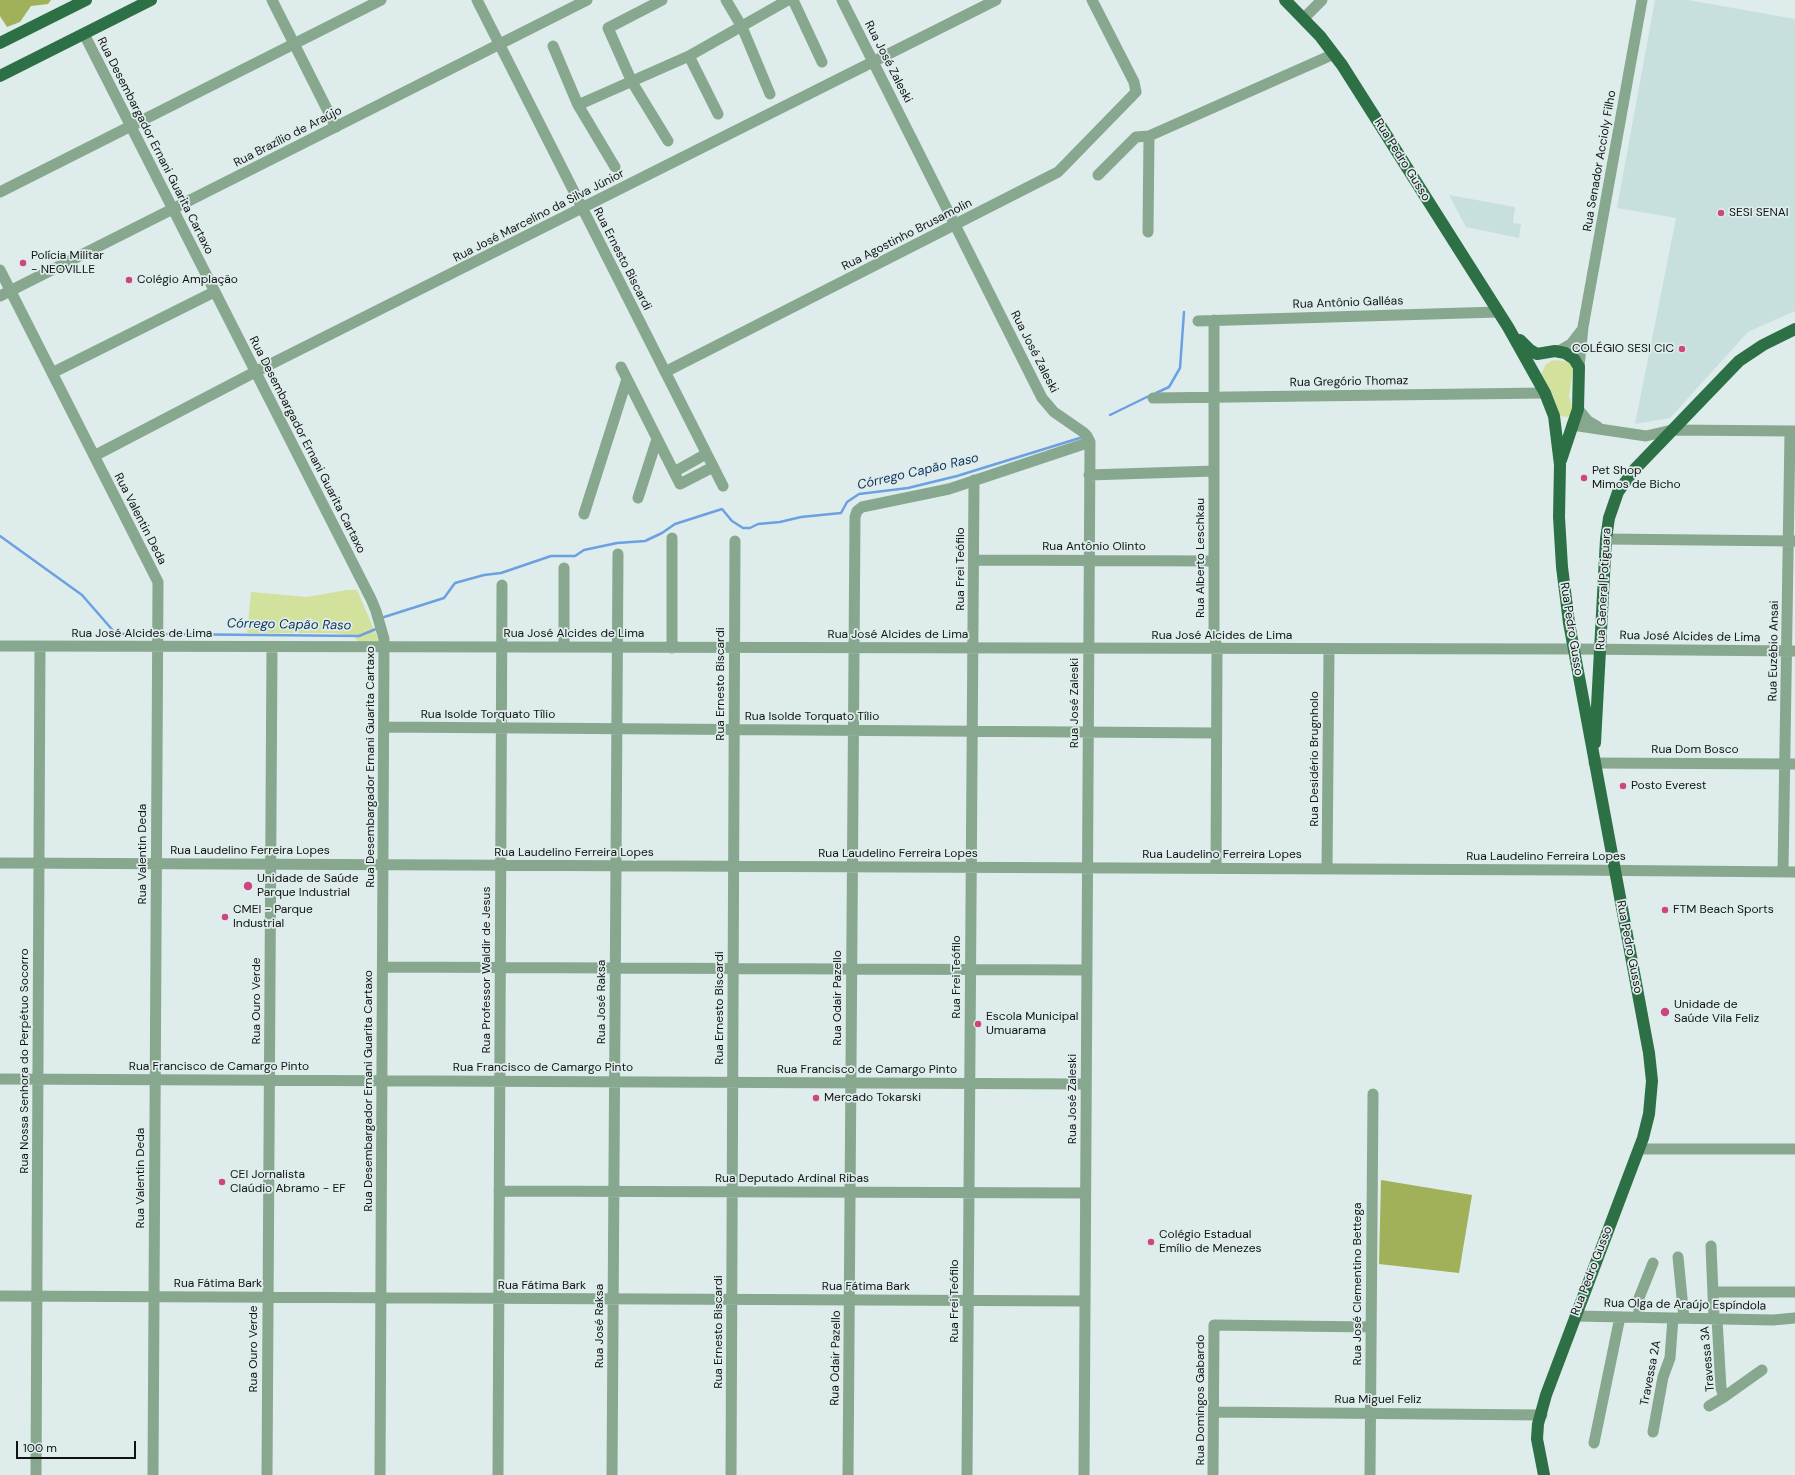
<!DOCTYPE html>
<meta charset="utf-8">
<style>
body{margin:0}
#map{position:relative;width:1795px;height:1475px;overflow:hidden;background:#deedeb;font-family:"DM Sans",sans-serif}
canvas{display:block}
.scale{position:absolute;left:16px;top:1441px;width:120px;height:18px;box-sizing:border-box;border:2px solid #0f1413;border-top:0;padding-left:5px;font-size:12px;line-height:14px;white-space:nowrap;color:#0f1413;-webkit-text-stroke:3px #deedeb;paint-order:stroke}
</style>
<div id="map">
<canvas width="1795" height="1475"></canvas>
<div class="scale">100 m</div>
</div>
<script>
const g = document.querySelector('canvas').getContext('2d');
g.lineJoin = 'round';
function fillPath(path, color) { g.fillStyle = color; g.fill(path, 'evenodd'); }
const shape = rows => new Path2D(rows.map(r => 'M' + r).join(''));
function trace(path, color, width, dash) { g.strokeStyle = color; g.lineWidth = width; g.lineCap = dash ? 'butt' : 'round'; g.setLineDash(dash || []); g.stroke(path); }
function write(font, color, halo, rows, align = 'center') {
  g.font = font + ' "DM Sans",sans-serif'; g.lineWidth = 3.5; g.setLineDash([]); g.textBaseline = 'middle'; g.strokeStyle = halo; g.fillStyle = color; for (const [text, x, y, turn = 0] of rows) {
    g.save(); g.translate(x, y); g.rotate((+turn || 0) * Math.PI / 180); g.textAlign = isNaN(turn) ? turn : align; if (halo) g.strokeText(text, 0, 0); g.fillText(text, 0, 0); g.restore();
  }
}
const built = shape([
 [1655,0,1688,0,1795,19,1795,311,1748,332,1670,418,1635,424,1676,218,1617,208],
 [1449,195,1515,207,1513,223,1521,224,1519,238,1466,227]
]);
const green = shape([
 [1553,360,1565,361,1572,365,1573,369,1569,396,1572,407,1571,415,1567,417,1560,416,1553,396,1541,375,1546,364],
 [347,590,357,590,379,641,362,646,353,636,334,633,247,633,251,592,307,597]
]);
const forest = shape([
 [0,0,51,0,48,4,31,6,20,22,7,27,0,16],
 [1381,1180,1472,1195,1459,1273,1379,1264]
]);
const stream = shape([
 [1156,393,1169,387,1180,368,1184,312],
 [1110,415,1149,396],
 [0,536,82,595,116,634,154,634],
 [381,618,444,598,455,583,484,575,501,573,551,556,575,556,584,550,617,543,645,541,662,533,675,524,722,509,732,521,743,528,750,528,758,524,780,522,801,517,841,513,847,502,859,494,908,488,957,476,1083,437],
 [161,634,359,636,376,629,377,626]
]);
const minor = shape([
 [272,0,336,127],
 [477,0,723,486],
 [662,0,608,28,632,82,668,141],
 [726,0,742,27,770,94],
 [793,0,822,62],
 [842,0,1042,398,1054,412,1083,432,1087,436,1090,442,1084,1475],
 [1304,18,1322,0],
 [84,34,371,599,376,611,384,639,380,1475],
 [553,46,578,105,615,167],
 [689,56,718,114],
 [578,105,689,56,788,0],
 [1098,175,1136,137,1149,136,1334,54],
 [0,192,381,0],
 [1148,232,1149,136],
 [0,270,158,582,153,1475],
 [0,296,587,0],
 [1214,320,1214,633,1217,649,1216,868],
 [1198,321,1498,312],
 [1559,351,1571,344,1581,331],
 [621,367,680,484,713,467],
 [1579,367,1583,327,1642,0],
 [665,372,1058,172,1136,92,1134,82,1092,0],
 [52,373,214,292],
 [1153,398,1545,393],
 [1578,409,1588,421,1598,427],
 [1572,425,1646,436,1672,430,1795,431],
 [94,456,255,372,996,0],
 [674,472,706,454],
 [1089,475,1214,471],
 [638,498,657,439],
 [584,514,627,379],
 [1606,539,1794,541],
 [974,560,1214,561],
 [0,646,1573,649,1795,651],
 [564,647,564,568],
 [672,648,672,538],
 [384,727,1216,733],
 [1594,763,1795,764],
 [0,863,1571,870,1795,872],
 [1327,869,1329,649],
 [1783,872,1790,431],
 [383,967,1086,970],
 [0,1079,1086,1084],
 [1639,1149,1795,1149],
 [499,1191,1085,1193],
 [1711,1246,1714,1318],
 [1678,1257,1684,1318],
 [1713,1292,1795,1292],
 [0,1296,1085,1301],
 [1575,1316,1773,1320,1795,1318],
 [1639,1317,1639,1298,1653,1263],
 [1717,1319,1721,1388,1724,1397],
 [1709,1406,1724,1397,1762,1370],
 [1214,1412,1542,1415],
 [1653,1432,1663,1377,1670,1358,1673,1318],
 [1594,1443,1620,1317],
 [36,1475,40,646],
 [267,1475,272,647],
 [498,1475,502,585],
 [612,1475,618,554],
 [731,1475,735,541],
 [848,1475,855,517,857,511,862,507,949,489,1090,442],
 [967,1475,974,480],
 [1213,1475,1214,1325,1371,1327],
 [1370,1475,1373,1094]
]);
const major = shape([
 [1285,0,1320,36,1342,65,1508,327,1545,393,1554,416,1560,465,1559,517,1562,567,1569,623,1649,1053,1652,1081,1649,1114,1643,1138,1546,1395,1538,1424,1537,1439,1544,1475],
 [0,43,86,0],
 [0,76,151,0],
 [1520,340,1530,350,1537,354,1555,351,1565,353,1574,359,1579,367,1578,409,1561,460],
 [1595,743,1606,539,1609,518,1618,492,1634,470,1739,361,1763,345,1795,329]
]);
const markers = [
 [1721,213,4,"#ce4681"],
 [23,263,4,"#ce4681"],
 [129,280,4,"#ce4681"],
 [1682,349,4,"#ce4681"],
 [1584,478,4,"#ce4681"],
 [1623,786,4,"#ce4681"],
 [248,886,5,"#ce4681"],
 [1665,910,4,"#ce4681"],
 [225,917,4,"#ce4681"],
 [1665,1012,5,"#ce4681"],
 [978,1024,4,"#ce4681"],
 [816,1098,4,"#ce4681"],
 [222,1182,4,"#ce4681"],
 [1151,1242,4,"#ce4681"]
];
const streetNames = [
 ["Rua José Zaleski",888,62,63],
 ["Rua Brazílio de Araújo",288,137,-27],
 ["Rua Desembargador Ernani Guarita Cartaxo",155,146,63],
 ["Rua Pedro Gusso",1402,160,58],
 ["Rua Senador Accioly Filho",1600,161,-80],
 ["Rua José Marcelino da Silva Júnior",539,216,-27],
 ["Rua Agostinho Brusamolin",907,235,-27],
 ["Rua Ernesto Biscardi",622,259,63],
 ["Rua Antônio Galléas",1348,303,-2],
 ["Rua José Zaleski",1034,352,63],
 ["Rua Gregório Thomaz",1349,382,-1],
 ["Rua Desembargador Ernani Guarita Cartaxo",307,445,63],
 ["Rua Valentin Deda",140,519,63],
 ["Rua Antônio Olinto",1094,547],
 ["Rua Alberto Leschkau",1201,558,-90],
 ["Rua Frei Teófilo",961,569,-90],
 ["Rua General Potiguara",1604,589,-87],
 ["Rua Pedro Gusso",1571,629,81],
 ["Rua José Alcides de Lima",142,634],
 ["Rua José Alcides de Lima",574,634],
 ["Rua José Alcides de Lima",898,635],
 ["Rua José Alcides de Lima",1222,636],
 ["Rua José Alcides de Lima",1690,637,1],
 ["Rua Euzébio Ansai",1774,651,-89],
 ["Rua Ernesto Biscardi",721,684,-90],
 ["Rua José Zaleski",1075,703,-90],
 ["Rua Isolde Torquato Tílio",488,715],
 ["Rua Isolde Torquato Tílio",812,717],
 ["Rua Dom Bosco",1695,750],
 ["Rua Desidério Brugnholo",1315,759,-90],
 ["Rua Desembargador Ernani Guarita Cartaxo",371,767,-90],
 ["Rua Laudelino Ferreira Lopes",250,851],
 ["Rua Laudelino Ferreira Lopes",574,853],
 ["Rua Valentin Deda",143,854,-90],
 ["Rua Laudelino Ferreira Lopes",898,854],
 ["Rua Laudelino Ferreira Lopes",1222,855],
 ["Rua Laudelino Ferreira Lopes",1546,857],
 ["Rua Pedro Gusso",1629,947,79],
 ["Rua Professor Waldir de Jesus",487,970,-90],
 ["Rua Frei Teófilo",957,977,-90],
 ["Rua Odair Pazello",838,998,-90],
 ["Rua Ouro Verde",257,1001,-90],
 ["Rua José Raksa",602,1002,-90],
 ["Rua Ernesto Biscardi",720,1008,-90],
 ["Rua Nossa Senhora do Perpétuo Socorro",25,1061,-90],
 ["Rua Francisco de Camargo Pinto",219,1067],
 ["Rua Francisco de Camargo Pinto",543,1068],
 ["Rua Francisco de Camargo Pinto",867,1070],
 ["Rua Desembargador Ernani Guarita Cartaxo",369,1091,-90],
 ["Rua José Zaleski",1073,1099,-90],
 ["Rua Valentin Deda",141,1178,-90],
 ["Rua Deputado Ardinal Ribas",792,1179],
 ["Rua Pedro Gusso",1592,1271,-69],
 ["Rua Fátima Bark",218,1284],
 ["Rua José Clementino Bettega",1358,1284,-90],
 ["Rua Fátima Bark",542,1286],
 ["Rua Fátima Bark",866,1287],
 ["Rua Frei Teófilo",955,1301,-90],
 ["Rua Olga de Araújo Espíndola",1685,1305,1],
 ["Rua José Raksa",600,1326,-90],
 ["Rua Ernesto Biscardi",719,1332,-90],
 ["Rua Ouro Verde",254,1349,-90],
 ["Rua Odair Pazello",836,1358,-89],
 ["Travessa 3A",1708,1359,-95],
 ["Travessa 2A",1651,1373,-79],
 ["Rua Domingos Gabardo",1201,1400,-90],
 ["Rua Miguel Feliz",1378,1400]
];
const poiNames = [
 ["SESI SENAI",1729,213],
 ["Polícia Militar",31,256],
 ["- NEOVILLE",31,270],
 ["Colégio Amplação",137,280],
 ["COLÉGIO SESI CIC",1674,349,"right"],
 ["Pet Shop",1592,471],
 ["Mimos de Bicho",1592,485],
 ["Posto Everest",1631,786],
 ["Unidade de Saúde",257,879],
 ["Parque Industrial",257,893],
 ["CMEI - Parque",233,910],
 ["Industrial",233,924],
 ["FTM Beach Sports",1673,910],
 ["Unidade de",1674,1005],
 ["Saúde Vila Feliz",1674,1019],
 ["Escola Municipal",986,1017],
 ["Umuarama",986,1031],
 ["Mercado Tokarski",824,1098],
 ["CEI Jornalista",230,1175],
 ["Claúdio Abramo - EF",230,1189],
 ["Colégio Estadual",1159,1235],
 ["Emílio de Menezes",1159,1249]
];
const waterNames = [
 ["Córrego Capão Raso",918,472,-13],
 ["Córrego Capão Raso",289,625,1]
];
fillPath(built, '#c8e0dd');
fillPath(green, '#d2e29d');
fillPath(forest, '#a0b15a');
trace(stream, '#6ba0e3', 2.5);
trace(minor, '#87a88f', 11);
trace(major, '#2e7045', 12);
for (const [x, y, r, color] of markers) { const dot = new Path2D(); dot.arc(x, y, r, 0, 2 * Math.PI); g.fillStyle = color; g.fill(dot); trace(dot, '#deedeb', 1.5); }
write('12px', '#0f1413', '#deedeb', streetNames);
write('12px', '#0f1413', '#deedeb', poiNames, 'left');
write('italic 13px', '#0f335e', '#deedeb', waterNames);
</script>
